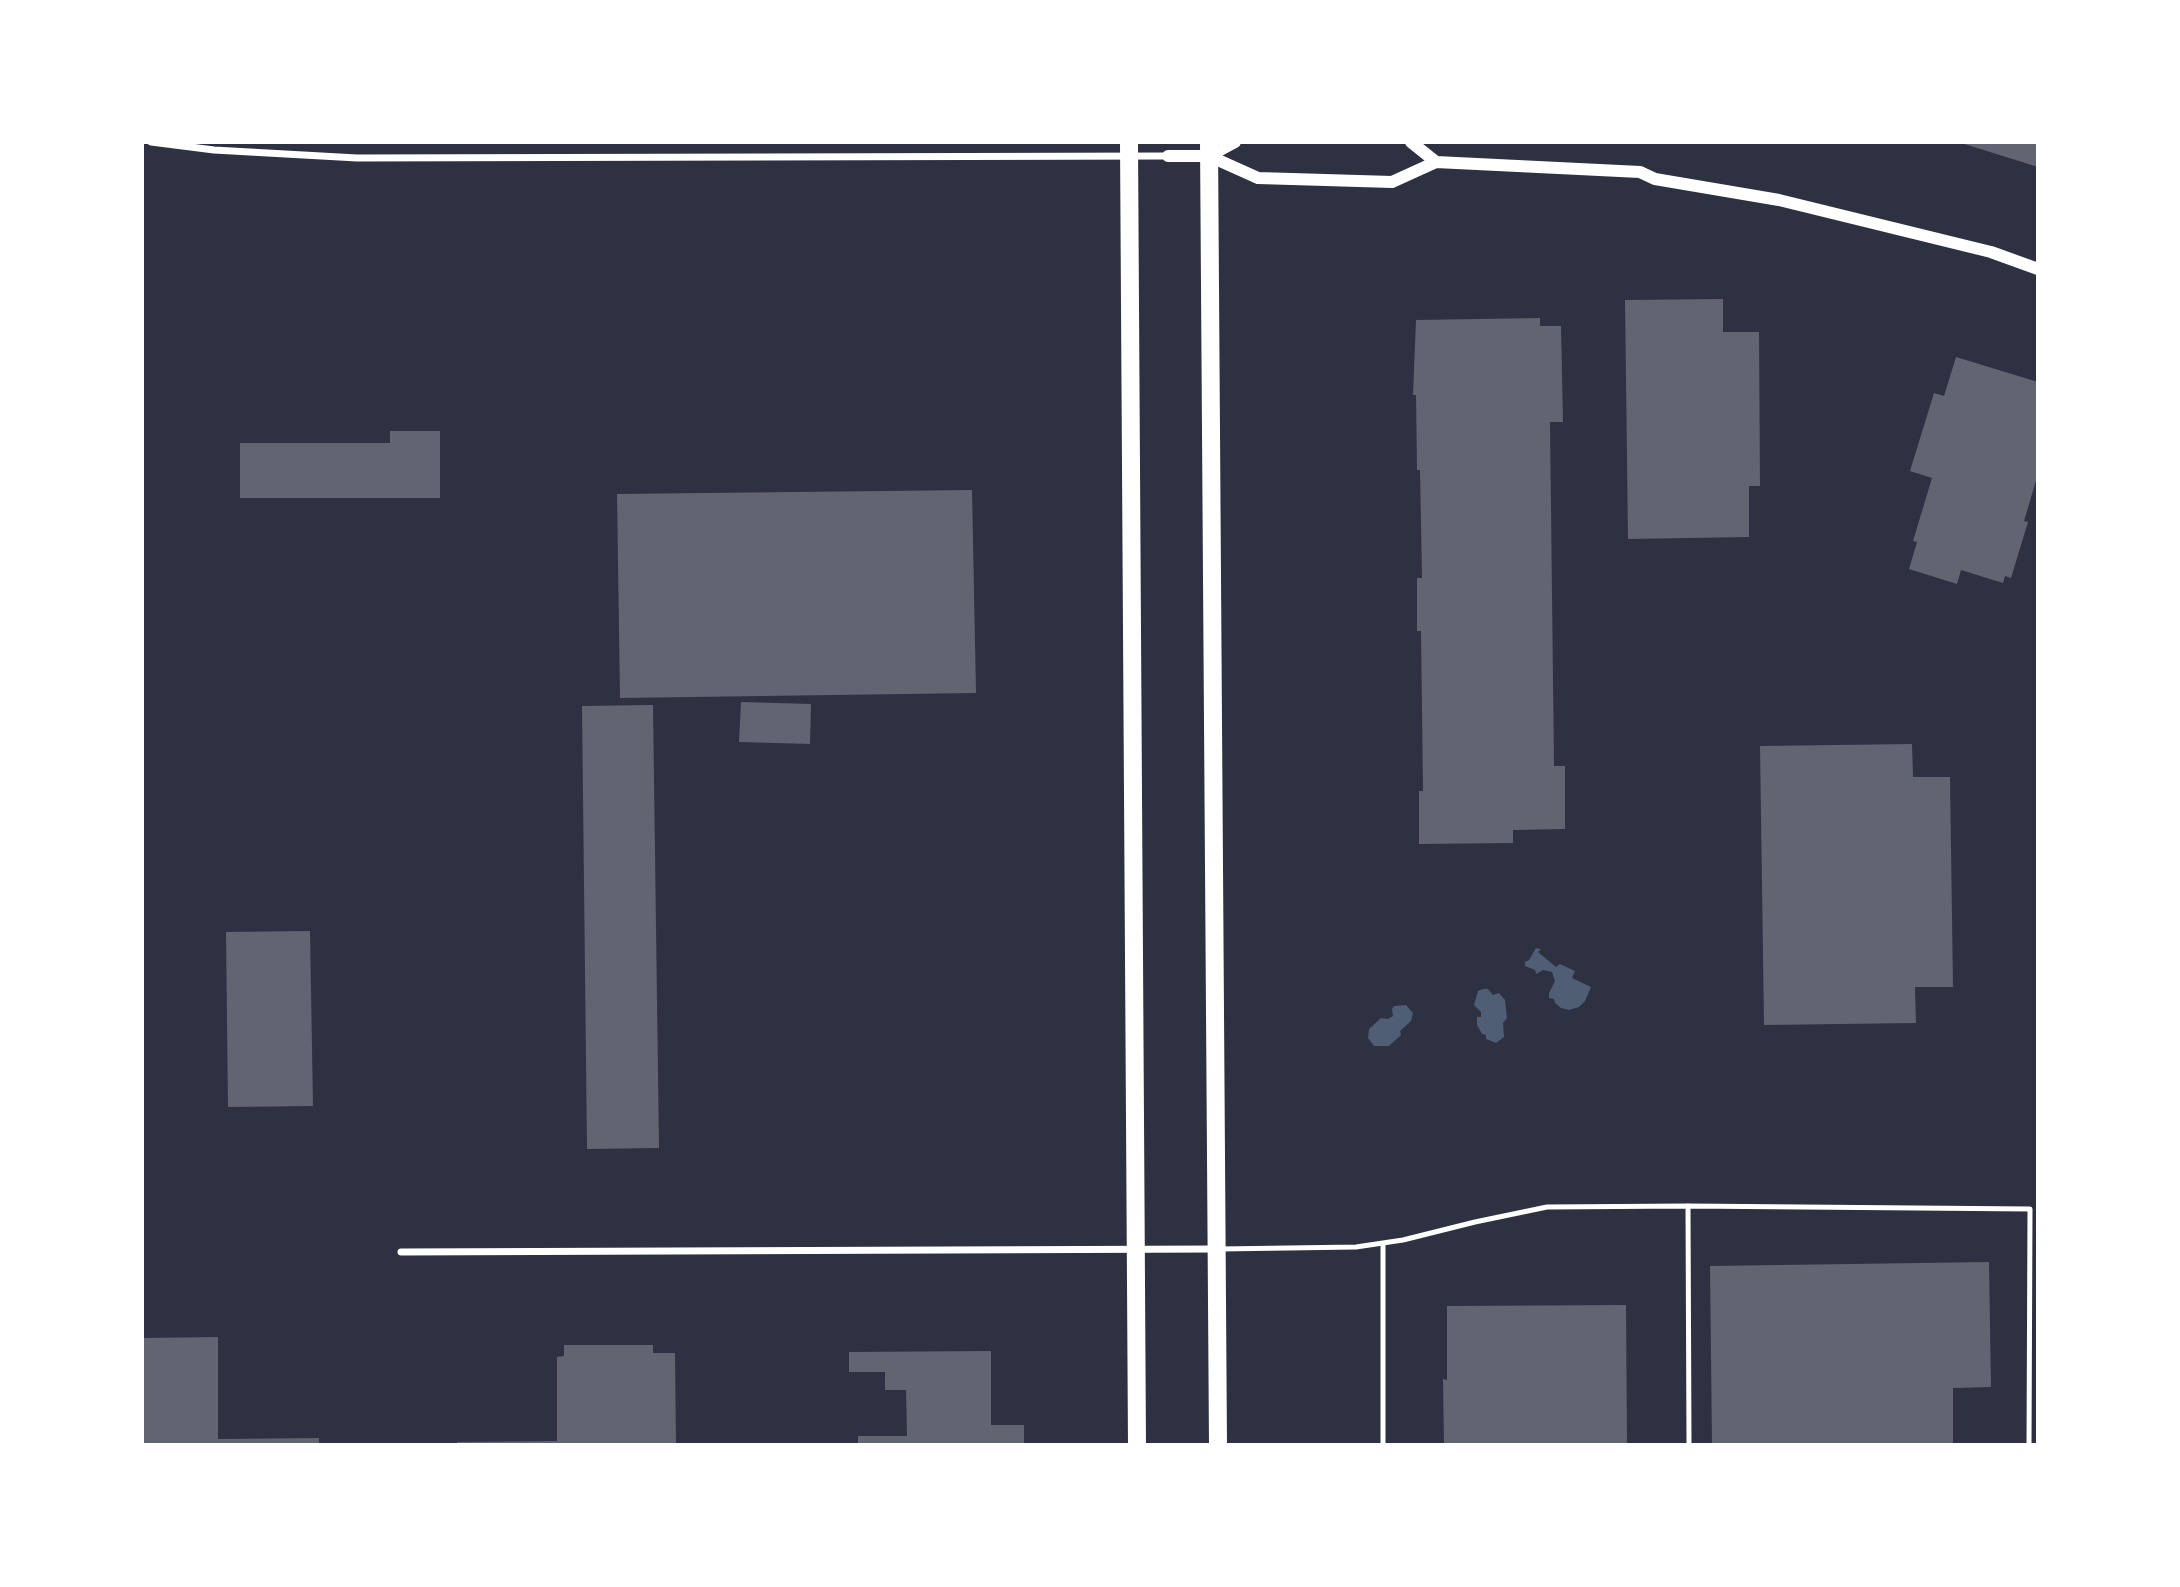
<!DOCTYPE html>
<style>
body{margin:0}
#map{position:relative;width:2180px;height:1587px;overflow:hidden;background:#2d3142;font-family:"Zilla Slab",serif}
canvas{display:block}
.frame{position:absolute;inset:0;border:144px solid #fff;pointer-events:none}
</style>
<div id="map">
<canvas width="2180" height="1587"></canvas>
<div class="frame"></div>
</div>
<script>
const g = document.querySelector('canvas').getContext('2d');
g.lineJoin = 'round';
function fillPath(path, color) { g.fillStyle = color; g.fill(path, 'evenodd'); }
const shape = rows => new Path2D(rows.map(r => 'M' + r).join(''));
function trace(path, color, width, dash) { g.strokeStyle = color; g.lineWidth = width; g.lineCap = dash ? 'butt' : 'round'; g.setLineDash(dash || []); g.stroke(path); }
const water = shape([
 [1536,948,1541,949,1538,952,1556,967,1560,964,1575,971,1572,978,1591,987,1585,1001,1579,1007,1569,1010,1561,1008,1555,1003,1554,999,1549,998,1549,993,1555,981,1552,972,1543,970,1536,974,1535,970,1525,966,1525,962,1529,960],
 [1483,989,1488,989,1493,995,1499,993,1505,1000,1507,1018,1503,1023,1504,1037,1496,1043,1486,1039,1486,1035,1482,1034,1477,1025,1477,1017,1481,1017,1481,1012,1474,1005,1478,991],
 [1406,1005,1413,1013,1411,1021,1400,1031,1401,1035,1389,1046,1374,1046,1368,1038,1369,1029,1381,1018,1388,1019,1393,1016,1392,1009,1394,1006]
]);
const building = shape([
 [1958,142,2038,142,2038,167],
 [1723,299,1723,332,1759,332,1760,486,1749,486,1749,537,1628,539,1625,300],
 [1540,318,1540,326,1561,326,1563,422,1550,422,1554,766,1565,766,1565,829,1513,830,1513,843,1419,844,1419,791,1423,791,1421,631,1417,631,1417,578,1422,578,1420,470,1417,470,1416,395,1413,395,1416,320],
 [1956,357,2038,382,2038,474,2024,521,2028,522,2011,578,2005,576,2003,583,1961,570,1957,584,1909,569,1917,542,1913,541,1932,478,1910,471,1934,393,1944,396],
 [390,431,440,431,440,498,240,498,240,443,390,443],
 [972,490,976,693,620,698,617,494],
 [741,702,811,704,810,744,739,742],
 [653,705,659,1148,587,1149,582,706],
 [1912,744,1913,777,1950,777,1953,987,1915,987,1916,1023,1764,1025,1760,746],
 [310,931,313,1106,228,1107,226,932],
 [1989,1262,1991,1387,1953,1388,1953,1445,1712,1445,1710,1266],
 [1626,1305,1627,1445,1444,1445,1443,1379,1447,1380,1447,1306],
 [218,1337,218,1439,319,1438,319,1445,142,1445,142,1338],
 [564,1345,653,1345,653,1353,675,1353,676,1445,457,1445,457,1442,557,1441,557,1357,564,1356],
 [991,1351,991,1425,1024,1425,1024,1445,858,1445,858,1436,907,1436,906,1390,885,1390,885,1372,849,1372,849,1352]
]);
const service = shape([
 [1688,1206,1689,1445],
 [1220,1249,1356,1247,1403,1240,1475,1222,1547,1207,1688,1206,2030,1209,2029,1445],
 [1383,1445,1383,1243]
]);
const minor = shape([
 [151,142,214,150,357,158,1168,156],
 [401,1252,1217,1249]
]);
const tertiary = shape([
 [1411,142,1436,162],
 [1168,156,1209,156,1258,178,1392,182,1436,162,1640,172,1655,179,1779,200,1991,252,2038,269],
 [1209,156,1235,142]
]);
const primary = shape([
 [1129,142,1137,1445],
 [1209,142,1218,1445]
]);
fillPath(water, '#4f5d75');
fillPath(building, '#626471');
trace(service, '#fff', 5);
trace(minor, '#fff', 7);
trace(tertiary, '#fff', 12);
trace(primary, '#fff', 18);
</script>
